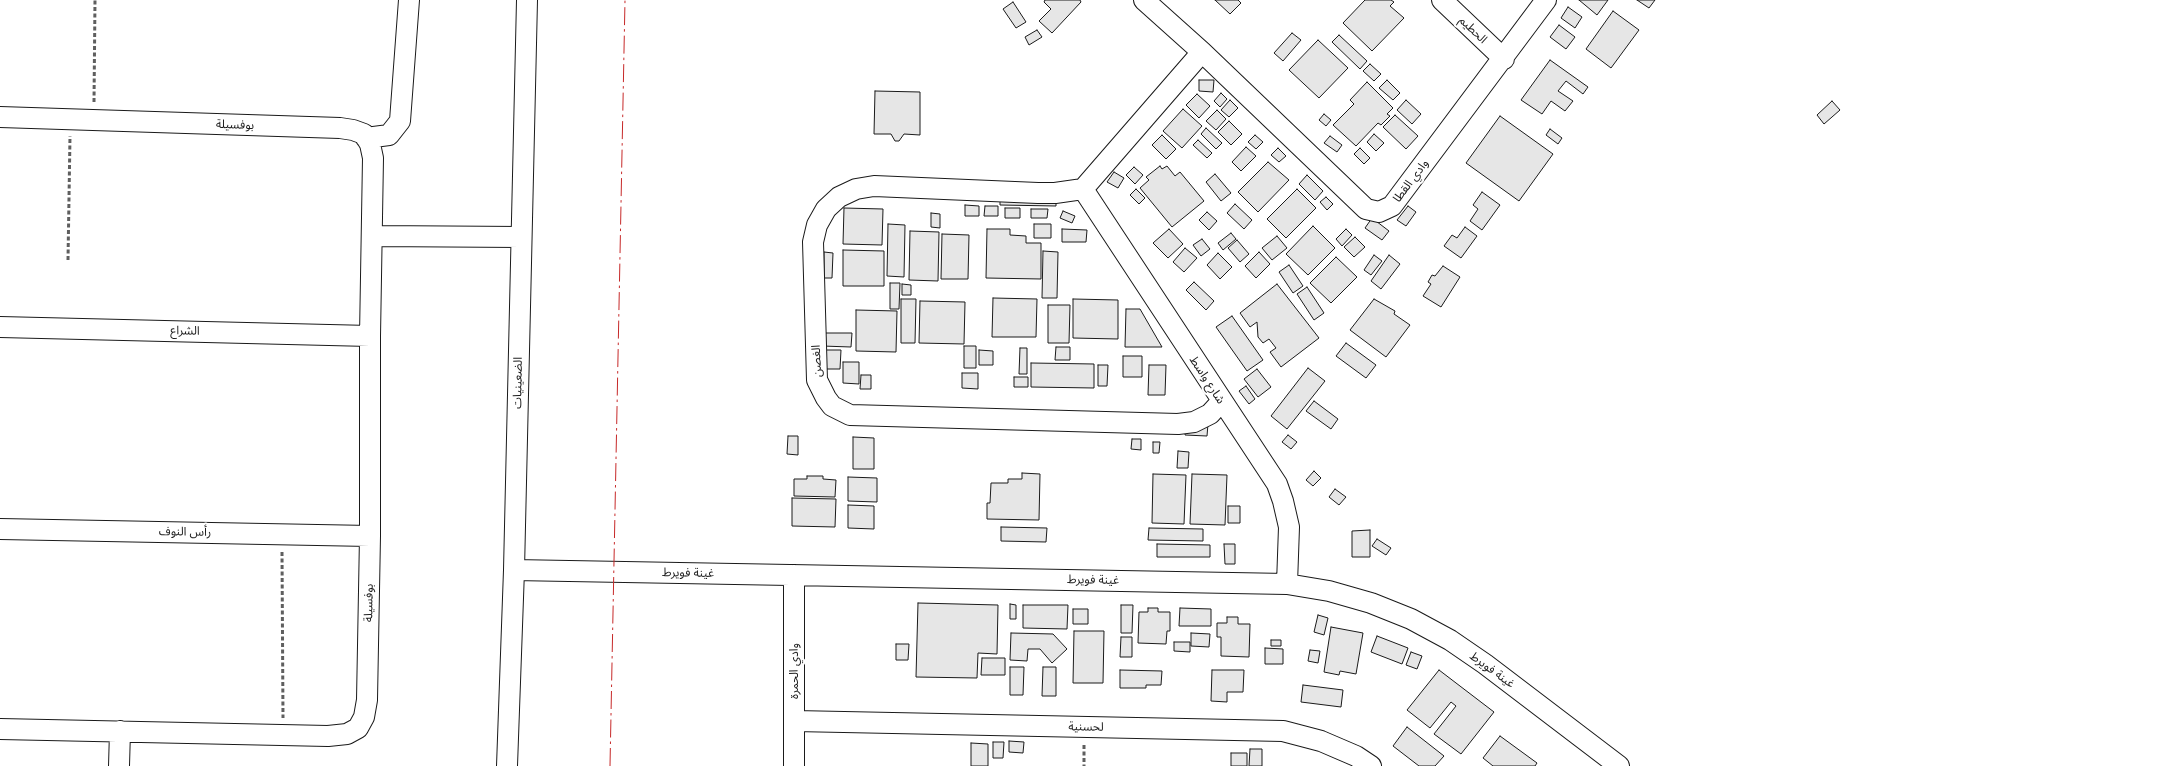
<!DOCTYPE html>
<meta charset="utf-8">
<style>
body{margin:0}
canvas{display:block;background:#fff}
</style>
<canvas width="2177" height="766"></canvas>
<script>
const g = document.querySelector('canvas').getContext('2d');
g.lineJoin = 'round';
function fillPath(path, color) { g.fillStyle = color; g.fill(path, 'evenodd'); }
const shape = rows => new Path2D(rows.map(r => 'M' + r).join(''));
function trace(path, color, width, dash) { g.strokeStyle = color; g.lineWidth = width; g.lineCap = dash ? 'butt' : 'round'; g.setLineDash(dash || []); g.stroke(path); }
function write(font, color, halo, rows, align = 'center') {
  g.font = font + ' "PT Sans","Noto Sans Arabic",sans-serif'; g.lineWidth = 4; g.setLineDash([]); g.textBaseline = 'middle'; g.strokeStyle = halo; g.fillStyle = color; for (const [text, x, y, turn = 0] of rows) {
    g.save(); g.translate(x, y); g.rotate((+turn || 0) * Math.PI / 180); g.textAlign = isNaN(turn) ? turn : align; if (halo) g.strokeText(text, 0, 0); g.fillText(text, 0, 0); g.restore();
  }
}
const building = shape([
 [1045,0,1080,0,1081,2,1052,33,1039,21,1051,9,1044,2,1045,0],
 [1215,0,1238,0,1241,3,1230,14,1215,0],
 [1365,0,1391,0,1394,2,1390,6,1404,18,1372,51,1343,23,1365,0],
 [1579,0,1608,0,1597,15,1579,0],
 [1637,0,1655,0,1649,8,1637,0],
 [1013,2,1026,22,1016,28,1003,9,1013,2],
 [1568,7,1582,17,1575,28,1561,18,1568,7],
 [1613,11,1639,30,1611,68,1586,49,1613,11],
 [1559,25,1575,37,1566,49,1550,37,1559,25],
 [1037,30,1042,37,1029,45,1025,37,1037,30],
 [1292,33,1301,40,1283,61,1274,53,1292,33],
 [1339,35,1367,61,1360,69,1332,42,1339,35],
 [1318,40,1348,68,1319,98,1289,70,1318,40],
 [1550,60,1588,87,1583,94,1566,81,1558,91,1573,101,1565,111,1551,101,1542,114,1521,100,1550,60],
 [1370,64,1381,74,1374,81,1363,71,1370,64],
 [1199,80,1214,80,1213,92,1199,91,1199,80],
 [1387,80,1400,93,1393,100,1379,88,1387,80],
 [1367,82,1393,108,1387,114,1390,116,1381,125,1378,123,1356,146,1333,125,1354,104,1350,100,1367,82],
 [875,91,920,92,920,135,904,134,899,141,895,141,891,134,874,134,875,91],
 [1221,93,1227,99,1220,107,1214,101,1221,93],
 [1197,94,1210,106,1199,118,1186,105,1197,94],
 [1230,100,1238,108,1229,117,1221,110,1230,100],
 [1406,100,1421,114,1412,124,1397,110,1406,100],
 [1832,101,1840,110,1824,124,1817,115,1832,101],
 [1183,109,1202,126,1182,148,1163,131,1183,109],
 [1217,110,1226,119,1216,130,1206,121,1217,110],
 [1324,114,1331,120,1326,126,1319,120,1324,114],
 [1395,115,1418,136,1406,149,1383,127,1395,115],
 [1500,116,1553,154,1519,201,1466,163,1500,116],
 [1229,121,1242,134,1231,145,1218,132,1229,121],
 [1206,128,1222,143,1216,149,1201,134,1206,128],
 [1550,129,1562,138,1558,144,1546,135,1550,129],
 [1374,134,1384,143,1376,151,1367,142,1374,134],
 [1162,135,1176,149,1166,159,1152,145,1162,135],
 [1255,135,1263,142,1256,149,1248,142,1255,135],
 [1330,136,1342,145,1337,152,1324,143,1330,136],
 [1198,140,1212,153,1207,158,1193,145,1198,140],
 [1246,147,1256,156,1241,171,1232,162,1246,147],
 [1278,148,1286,156,1279,162,1271,155,1278,148],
 [1360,148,1370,158,1364,164,1354,154,1360,148],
 [1268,162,1289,180,1258,212,1238,192,1268,162],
 [1160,166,1162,169,1167,166,1175,176,1180,172,1204,201,1172,227,1140,188,1149,180,1146,177,1160,166],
 [1134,167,1143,175,1135,184,1126,175,1134,167],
 [1114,172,1124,178,1118,188,1107,182,1114,172],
 [1215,174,1231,193,1221,201,1206,182,1215,174],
 [1307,175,1323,191,1315,200,1299,184,1307,175],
 [1136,189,1145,198,1139,204,1130,195,1136,189],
 [1297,189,1316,208,1286,238,1267,219,1297,189],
 [1482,192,1500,205,1482,230,1470,221,1478,209,1473,205,1482,192],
 [1000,193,1056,194,1056,206,1000,205,1000,193],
 [1326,197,1333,204,1327,210,1320,202,1326,197],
 [1235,204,1252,220,1244,229,1227,213,1235,204],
 [965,205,979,206,979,216,965,216,965,205],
 [985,206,998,206,998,216,984,216,985,206],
 [1408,206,1416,212,1406,226,1397,220,1408,206],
 [844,208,883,209,882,245,843,244,844,208],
 [1005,208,1020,208,1020,218,1005,218,1005,208],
 [1031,209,1048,209,1047,218,1031,218,1031,209],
 [1063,211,1075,216,1072,223,1060,218,1063,211],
 [1207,212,1217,221,1209,230,1199,220,1207,212],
 [931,213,940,214,940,228,931,227,931,213],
 [1372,218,1389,231,1382,240,1365,228,1372,218],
 [888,224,905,225,904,277,887,276,888,224],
 [1034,224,1051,224,1051,238,1034,238,1034,224],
 [1313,226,1335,248,1308,275,1286,254,1313,226],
 [1465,227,1477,236,1461,258,1444,246,1452,235,1457,238,1465,227],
 [987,229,1010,229,1010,235,1026,236,1026,243,1041,243,1041,279,986,278,987,229],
 [1062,229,1087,230,1086,242,1062,242,1062,229],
 [1169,229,1183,244,1168,258,1153,243,1169,229],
 [1346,229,1352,235,1342,246,1336,239,1346,229],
 [910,231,939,232,938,281,909,280,910,231],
 [1231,233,1236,239,1223,250,1218,243,1231,233],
 [942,234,969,235,968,279,941,279,942,234],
 [1277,236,1287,248,1272,260,1262,248,1277,236],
 [1355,237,1365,247,1354,257,1344,247,1355,237],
 [1202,239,1210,249,1201,256,1193,245,1202,239],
 [1237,240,1249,254,1240,262,1228,248,1237,240],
 [1185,248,1197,258,1184,272,1173,262,1185,248],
 [843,250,884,251,884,286,843,286,843,250],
 [1043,251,1058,252,1057,298,1042,298,1043,251],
 [824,252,833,253,832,278,824,278,824,252],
 [1259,252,1270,264,1256,278,1245,266,1259,252],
 [1218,253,1232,267,1220,279,1207,265,1218,253],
 [1374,255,1382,261,1371,275,1364,270,1374,255],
 [1389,255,1400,264,1381,289,1371,281,1389,255],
 [1336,257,1357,277,1331,303,1310,283,1336,257],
 [1289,265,1303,286,1293,293,1279,272,1289,265],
 [1443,266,1460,277,1441,307,1423,296,1431,284,1428,282,1432,275,1435,276,1443,266],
 [1194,282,1214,301,1206,310,1186,290,1194,282],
 [890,283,900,283,899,309,890,309,890,283],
 [902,284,911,285,911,295,902,295,902,284],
 [1277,284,1319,338,1281,367,1270,352,1276,348,1269,339,1263,343,1258,337,1257,322,1250,327,1240,313,1277,284],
 [1307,287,1324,313,1314,320,1297,294,1307,287],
 [993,298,1037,299,1036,337,992,337,993,298],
 [901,299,916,299,915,343,901,343,901,299],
 [1073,299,1118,300,1118,339,1073,338,1073,299],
 [1374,299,1395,311,1394,314,1410,325,1386,357,1350,330,1374,299],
 [920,301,965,302,964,344,919,343,920,301],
 [1048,305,1070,305,1069,343,1048,343,1048,305],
 [1126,309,1140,309,1162,347,1125,347,1126,309],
 [856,310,897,311,896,352,856,351,856,310],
 [1232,316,1263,360,1247,371,1216,327,1232,316],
 [822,333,852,333,851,347,822,346,822,333],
 [1346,343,1376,365,1366,378,1336,356,1346,343],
 [964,346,976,346,976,368,964,368,964,346],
 [1056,347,1070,347,1070,360,1055,360,1056,347],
 [1020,348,1027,348,1027,374,1019,374,1020,348],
 [820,350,841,350,840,369,819,369,820,350],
 [979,350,993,351,993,365,979,365,979,350],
 [1123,356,1142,356,1142,377,1123,377,1123,356],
 [843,362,859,362,859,384,843,383,843,362],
 [1031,363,1094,364,1094,388,1031,387,1031,363],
 [1098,365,1108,365,1107,386,1098,386,1098,365],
 [1149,365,1166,365,1165,395,1148,395,1149,365],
 [1308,368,1325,381,1287,429,1271,416,1308,368],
 [1257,369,1271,387,1258,397,1244,379,1257,369],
 [962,373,978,373,978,389,962,388,962,373],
 [861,375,871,375,871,389,860,389,861,375],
 [1014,377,1028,377,1028,387,1014,387,1014,377],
 [1246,386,1255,399,1249,404,1239,391,1246,386],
 [1314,401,1338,419,1331,429,1306,411,1314,401],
 [1186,423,1208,424,1207,436,1185,435,1186,423],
 [1288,435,1297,442,1291,449,1282,442,1288,435],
 [788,436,798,436,798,455,787,454,788,436],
 [853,437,874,438,874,469,853,469,853,437],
 [1132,439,1141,439,1141,450,1131,449,1132,439],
 [1153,442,1160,442,1159,453,1153,453,1153,442],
 [1178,451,1189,452,1188,468,1177,468,1178,451],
 [1314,471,1321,478,1313,486,1306,480,1314,471],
 [1022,473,1040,474,1039,520,987,519,987,503,990,503,991,483,1008,483,1008,479,1022,479,1022,473],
 [1153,474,1186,475,1184,524,1152,523,1153,474],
 [1192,474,1227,475,1225,525,1190,524,1192,474],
 [807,476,823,476,823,479,836,480,835,497,794,496,794,479,807,479,807,476],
 [848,477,877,478,877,502,848,501,848,477],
 [1335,489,1346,497,1339,505,1329,497,1335,489],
 [792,498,836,499,835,527,792,526,792,498],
 [848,505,874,506,874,529,848,528,848,505],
 [1228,506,1240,506,1240,523,1228,523,1228,506],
 [1001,527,1047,528,1046,542,1001,541,1001,527],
 [1149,528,1203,529,1203,541,1148,540,1149,528],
 [1370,530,1370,557,1352,557,1352,531,1370,530],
 [1377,539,1391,548,1386,555,1372,546,1377,539],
 [1157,544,1210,545,1210,557,1157,557,1157,544],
 [1224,544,1235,544,1235,564,1225,564,1224,544],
 [918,603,998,605,997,654,978,653,977,678,916,677,918,603],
 [1010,604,1016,605,1016,619,1010,619,1010,604],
 [1023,605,1068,605,1067,629,1023,628,1023,605],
 [1121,605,1133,605,1132,633,1121,633,1121,605],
 [1148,608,1158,608,1158,612,1170,612,1170,631,1167,631,1166,644,1138,643,1139,612,1148,612,1148,608],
 [1180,608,1211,609,1211,626,1179,626,1180,608],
 [1073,609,1088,609,1088,624,1073,624,1073,609],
 [1318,615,1328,618,1324,635,1314,632,1318,615],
 [1227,617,1238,617,1238,624,1250,624,1249,657,1221,656,1221,637,1217,637,1217,623,1227,623,1227,617],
 [1331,627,1363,633,1356,674,1340,671,1339,675,1324,672,1331,627],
 [1074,631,1104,631,1103,683,1073,683,1074,631],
 [1011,633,1053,634,1067,649,1052,663,1040,649,1028,649,1027,661,1010,660,1011,633],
 [1191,633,1210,634,1209,647,1191,646,1191,633],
 [1377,636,1408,648,1402,664,1371,652,1377,636],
 [1121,637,1132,637,1132,657,1120,657,1121,637],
 [1271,640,1281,640,1281,646,1271,646,1271,640],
 [1174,642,1190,642,1190,652,1174,651,1174,642],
 [896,644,909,644,908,660,896,660,896,644],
 [1265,648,1283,649,1283,664,1265,664,1265,648],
 [1310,650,1320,651,1318,663,1308,661,1310,650],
 [1411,652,1422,656,1417,669,1406,665,1411,652],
 [982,658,1005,658,1005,675,981,675,982,658],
 [1010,667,1024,667,1023,695,1010,695,1010,667],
 [1043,667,1056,667,1056,696,1042,696,1043,667],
 [1120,670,1162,671,1161,685,1146,685,1146,688,1120,688,1120,670],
 [1212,670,1244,670,1243,692,1227,692,1227,702,1211,701,1212,670],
 [1439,670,1494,712,1461,754,1434,734,1456,706,1451,702,1430,728,1407,710,1439,670],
 [1303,685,1343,690,1341,707,1301,702,1303,685],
 [1407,727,1444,756,1435,766,1419,766,1393,746,1407,727],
 [1500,736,1537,763,1535,766,1493,766,1483,758,1500,736],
 [1009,741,1024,742,1023,753,1009,752,1009,741],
 [993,742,1004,742,1003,758,993,758,993,742],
 [971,743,988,744,988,766,971,766,971,743],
 [1250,749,1262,749,1262,766,1249,766,1250,749],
 [1231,753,1247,753,1247,766,1231,766,1231,753]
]);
const path = shape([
 [94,102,95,0],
 [68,260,70,136],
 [282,552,283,718],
 [1084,745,1084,766]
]);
const minor = shape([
 [1144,0,1202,52,1366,209,1379,212,1392,206,1546,0],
 [1442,0,1504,59],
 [0,117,340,128,353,130,364,134,370,144,373,158,370,336,370,536,367,700,364,717,358,728,347,734,328,736,0,729],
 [366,138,389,135,400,121,409,0],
 [1083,189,1055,193,1038,193,874,186,856,189,839,197,826,209,817,225,813,242,817,380,826,398,832,406,850,415,1178,424,1194,422,1210,414,1221,402],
 [1083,189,1277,484,1283,501,1289,527,1287,584],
 [1083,189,1202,52],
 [373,236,521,237],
 [0,327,370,336],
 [0,529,370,536],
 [514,570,1287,584,1329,591,1371,603,1411,619,1450,640,1485,664,1619,766],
 [795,721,1283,731,1321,741,1356,756,1371,766],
 [119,766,120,731],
 [507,766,514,570,527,0],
 [794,766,794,575]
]);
const power = shape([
 [610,766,625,0]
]);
const streetNames = [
 ["الحطيم",1473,30,44],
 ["بوفسيلة",235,125,2],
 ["وادي القطا",1411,181,-53],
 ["الشراع",185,331,1],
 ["الغصن",817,361,-93],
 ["شارع واسط",1207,380,57],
 ["الضعينيات",518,383,-89],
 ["رأس النوف",185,532,1],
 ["غينة فويرط",688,573,1],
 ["غينة فويرط",1093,580,1],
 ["بوفسيلة",369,603,-89],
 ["غينة فويرط",1492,670,36],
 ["وادي الحمرة",795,671,-90],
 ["لحسنية",1086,727,1]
];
fillPath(building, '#e6e6e6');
trace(building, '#1a1a1a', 1);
trace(minor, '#1a1a1a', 22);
trace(path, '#5f5f5f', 3, [4, 2.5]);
trace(minor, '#fff', 20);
trace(power, '#c62828', 1, [18, 4, 2.5, 4]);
write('12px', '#1a1a1a', '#fff', streetNames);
</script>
